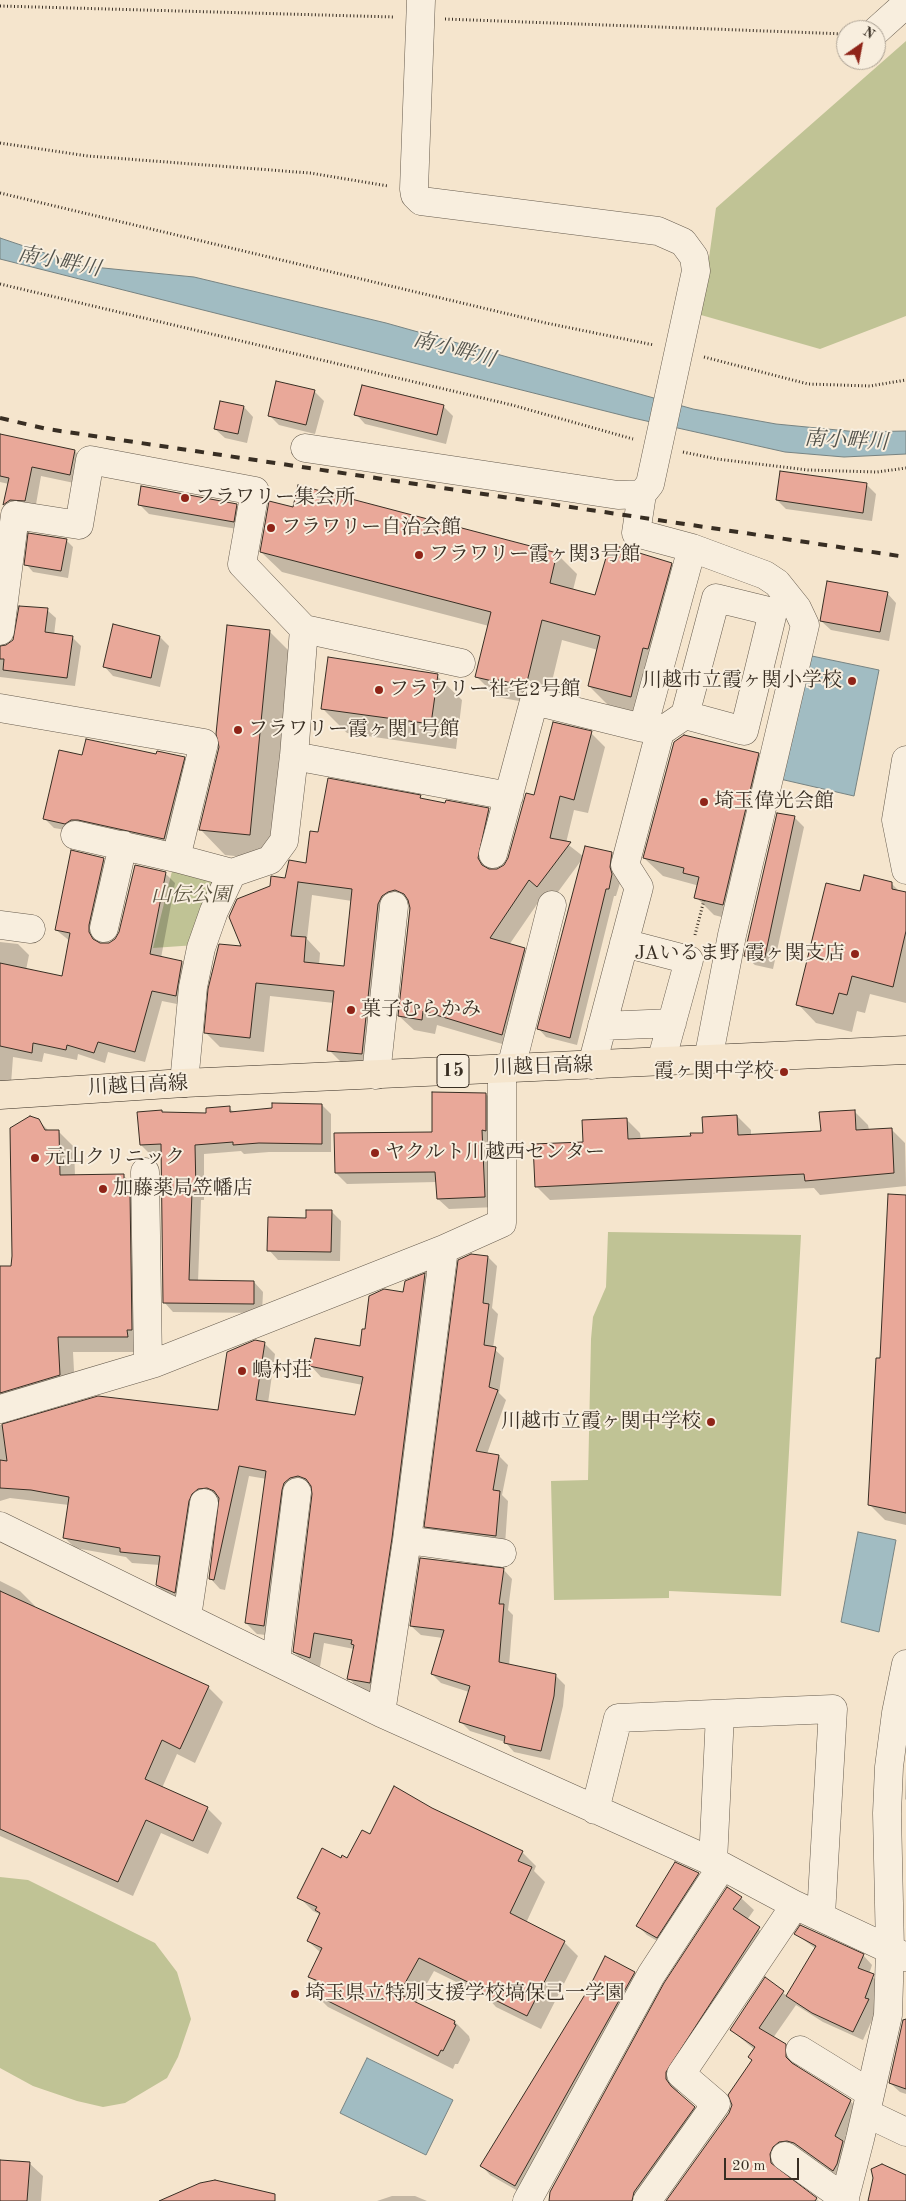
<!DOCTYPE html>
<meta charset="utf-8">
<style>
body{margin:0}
#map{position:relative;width:906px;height:2201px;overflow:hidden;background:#f5e5cd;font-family:"Old Standard TT",serif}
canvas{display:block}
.north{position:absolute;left:836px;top:20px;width:50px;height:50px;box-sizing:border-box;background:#f8eede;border:1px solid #aba193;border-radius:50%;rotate:33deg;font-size:14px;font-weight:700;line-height:20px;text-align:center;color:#382e23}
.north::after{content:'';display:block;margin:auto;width:18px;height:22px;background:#8f2418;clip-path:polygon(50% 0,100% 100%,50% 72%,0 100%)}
.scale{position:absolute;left:724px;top:2158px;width:75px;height:22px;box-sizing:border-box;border:2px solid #382e23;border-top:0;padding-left:6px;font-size:15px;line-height:18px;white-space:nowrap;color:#382e23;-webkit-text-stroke:4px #f8eede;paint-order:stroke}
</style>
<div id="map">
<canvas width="906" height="2201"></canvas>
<div class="north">N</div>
<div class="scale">20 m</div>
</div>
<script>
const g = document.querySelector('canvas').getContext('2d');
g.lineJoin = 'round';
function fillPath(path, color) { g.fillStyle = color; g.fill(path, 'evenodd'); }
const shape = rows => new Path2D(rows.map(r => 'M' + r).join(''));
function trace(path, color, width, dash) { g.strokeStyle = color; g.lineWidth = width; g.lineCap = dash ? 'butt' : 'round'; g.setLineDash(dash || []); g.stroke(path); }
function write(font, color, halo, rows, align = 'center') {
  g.font = font + ' "Old Standard TT","Noto Serif JP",serif'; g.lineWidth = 4; g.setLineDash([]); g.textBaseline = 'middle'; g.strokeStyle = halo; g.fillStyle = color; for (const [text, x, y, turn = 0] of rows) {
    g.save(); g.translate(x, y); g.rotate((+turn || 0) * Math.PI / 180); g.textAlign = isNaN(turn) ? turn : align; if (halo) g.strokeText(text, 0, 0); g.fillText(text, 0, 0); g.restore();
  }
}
const green = shape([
 [906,41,906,316,820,349,701,315,716,208],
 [174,863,224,877,196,945,153,948],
 [608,1232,801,1235,781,1596,669,1591,669,1598,554,1600,551,1481,588,1480,591,1339,593,1317,606,1287],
 [0,1877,28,1880,155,1943,177,1972,191,2019,178,2057,167,2078,125,2103,103,2107,77,2101,33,2086,0,2068]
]);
const water = shape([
 [0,238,83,266,194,277,386,323,693,409,776,424,858,432,906,431,906,454,844,457,785,452,633,418,0,259,0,238],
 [807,655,879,670,854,796,780,779,807,655],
 [858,1532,896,1540,879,1632,841,1622,858,1532],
 [367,2058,453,2100,426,2155,340,2113,367,2058]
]);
const shadow = shape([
 [314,391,324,401,315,434,279,425,269,415],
 [443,406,453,416,446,444,365,424,356,414],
 [244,407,253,417,247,443,225,438,215,429],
 [0,434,75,451,84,461,79,484,41,476,35,510,13,514,4,505,9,484,0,482],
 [866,484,876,494,872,521,786,509,777,500],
 [299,486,557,554,577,574,573,590,596,596,671,564,692,584,651,716,609,706,589,686,598,650,562,640,546,706,497,697,476,676,489,626,282,572,261,552,293,508],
 [139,504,236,505,246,514,243,530,149,514],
 [66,540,73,547,68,578,33,572,26,564],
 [887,593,896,603,889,641,831,630,821,621],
 [47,610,56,618,54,635,72,637,81,646,75,686,0,677,0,647,7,646],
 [269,631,294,656,274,860,225,855,200,829],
 [160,637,169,646,160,687,113,676,104,666],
 [436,675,462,700,456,749,347,733,322,708],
 [591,733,605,747,588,813,574,810,566,843,584,857,612,853,620,861,617,876,620,883,616,896,614,896,577,1045,546,1037,538,1028,583,858,552,900,544,894,509,945,524,949,539,963,516,1048,437,1025,435,1034,414,1030,399,1016,410,904,403,905,376,1068,343,1064,329,1050,334,1003,270,996,264,1052,220,1047,206,1033,243,947,286,879,307,864,319,834,420,797,424,800,488,809,503,824,492,870,497,870,505,866,534,797],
 [312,895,352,901,345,968,319,965,320,953,307,939],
 [157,755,184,758,193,767,174,848,54,828,44,818,83,756],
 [758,755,776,773,741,922,714,915,696,897,698,886,696,885,663,876,644,858],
 [795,818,804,827,773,969,755,965,745,956],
 [103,859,114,869,99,936,99,944,109,944,116,940,165,873,175,883,161,958,182,962,192,973,187,1006,162,1001,145,1062,108,1052,105,1063,78,1054,77,1060,44,1053,42,1062,13,1057,11,1084,0,1083,0,942,18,944,29,955,26,970,63,977,70,941,56,930],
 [891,883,900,892,906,894,906,1003,870,994,865,1013,857,1011,852,1032,816,1023,798,1004,861,893],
 [486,1094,497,1105,496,1207,449,1209,438,1199,437,1182,347,1184,336,1173,433,1133],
 [322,1105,331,1114,331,1152,269,1152,244,1154,241,1151,204,1154,204,1200,201,1200,198,1282,254,1282,263,1292,262,1313,173,1312,164,1302,162,1153,150,1154,141,1145,162,1112,164,1113,208,1114,229,1108,235,1113],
 [854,1111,868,1125,869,1130,891,1129,905,1143,906,1186,820,1195,814,1188,550,1200,536,1186,584,1143,626,1119,640,1133,641,1140,692,1138,704,1134,737,1116,751,1130,751,1136,822,1132],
 [38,1120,49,1131,58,1131,74,1147,75,1176,123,1175,139,1191,143,1352,73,1352,75,1390,0,1397,0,1268,13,1267],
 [906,1196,906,1525,885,1520,869,1504,881,1359],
 [331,1211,341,1221,340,1261,278,1260,269,1250,307,1220],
 [488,1257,497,1266,492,1308,498,1314,493,1348,504,1358,499,1393,506,1400,487,1454,499,1456,508,1465,502,1495,508,1501,505,1545,435,1535,426,1526],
 [425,1275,435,1285,380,1693,359,1689,349,1678,354,1649,324,1643,320,1667,305,1663,294,1652,313,1488,301,1488,275,1636,257,1634,246,1623,267,1479,249,1476,225,1590,220,1589,210,1578,220,1498,209,1499,185,1602,168,1596,157,1585,160,1565,132,1563,126,1557,75,1548,65,1538,69,1505,10,1498,0,1501,0,1425,219,1411,264,1343,275,1354,268,1403,356,1416,363,1385,321,1377,311,1366,361,1348,366,1331,405,1293,406,1282],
 [503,1569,512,1579,508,1610,513,1615,509,1666,556,1676,565,1685,563,1706,550,1760,514,1752,505,1742,470,1731,460,1721,469,1692,441,1683,432,1674,443,1638,421,1635,411,1626],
 [0,1581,20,1591,35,1606,34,1608,208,1687,223,1702,195,1763,177,1754,162,1788,207,1808,222,1823,208,1854,161,1833,133,1896,0,1836],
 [906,1771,906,1800,905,1799],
 [431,1809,522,1852,536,1866,534,1871,545,1882,526,1923,564,1942,578,1956,541,2029,496,2007,487,1997,434,1971,416,2003,455,2022,469,2036,470,2040,458,2064,455,2064,453,2069,328,2007,314,1993,318,1985,310,1976,321,1953,308,1941,321,1915,313,1911,299,1897,341,1860,348,1859,371,1835],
 [698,1874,707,1883,666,1946,647,1935,638,1926],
 [741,1898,754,1910,747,1920,772,1941,680,2079,678,2092,707,2120,649,2201,550,2201,665,1984],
 [796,1934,863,1955,872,1965,869,1974,882,1985,874,2007,877,2009,863,2040,823,2022,796,2005,773,2038,798,2058,798,2069,850,2101,863,2113,846,2183,808,2156,800,2153,782,2167,783,2175,819,2201,668,2201,730,2114,753,2060,755,2050,731,2030,765,1979,787,1996,816,1949],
 [634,1973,643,1983,525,2195,490,2175,481,2165],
 [906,2054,906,2094,900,2092,890,2083],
 [0,2161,29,2163,43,2176,41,2201,0,2201],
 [392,2196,415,2196,427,2201,377,2201]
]);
const building = shape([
 [276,381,315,390,306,425,268,416,276,381],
 [362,385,444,405,437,435,354,415,362,385],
 [220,401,244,406,238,434,214,429,220,401],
 [0,434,75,450,70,475,32,467,25,501,10,500,3,505,9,478,0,476,0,434],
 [780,471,867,483,863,513,776,500,780,471],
 [298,485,557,553,550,583,595,595,610,544,672,563,648,649,643,648,631,697,588,686,600,636,542,620,526,686,498,680,497,682,475,677,491,612,260,552,269,501,293,507,298,485],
 [141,486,237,504,234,522,138,505,141,486],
 [28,533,67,539,61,571,24,565,28,533],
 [827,581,888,592,880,632,820,621,827,581],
 [19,606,48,608,45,632,73,636,67,678,3,670,4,659,0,659,0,646,6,645,13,640,19,606],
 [113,624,160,636,151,678,103,667,113,624],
 [227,625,270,630,250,835,199,830,219,747,216,734,227,625],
 [328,657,438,674,431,724,321,709,328,657],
 [553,722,592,731,574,800,560,796,550,838,571,842,537,887,529,880,490,938,525,948,502,1035,423,1011,422,1020,398,1016,410,908,408,900,404,894,395,890,388,892,382,896,378,904,362,1054,327,1051,334,991,256,983,250,1038,204,1033,208,989,219,944,241,946,229,917,237,899,270,886,271,876,285,878,289,860,306,863,310,831,318,832,328,778,421,795,420,798,445,803,446,800,489,808,478,858,482,865,489,869,497,869,504,865,508,858,526,793,534,795,553,722],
 [298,882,352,889,344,966,304,962,306,937,291,936,298,882],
 [684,735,759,753,723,905,694,898,699,877,683,873,684,868,643,858,674,742,684,735],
 [86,739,156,754,157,751,185,757,164,839,78,820,71,820,65,824,43,819,59,750,82,755,86,739],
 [777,813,795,816,764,961,744,956,777,813],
 [585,846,612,852,610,867,612,874,609,889,606,889,570,1038,537,1029,585,846],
 [71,850,104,858,89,925,89,932,93,939,100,943,109,943,115,939,119,932,135,865,166,872,150,954,182,961,176,996,152,991,135,1052,98,1042,94,1053,67,1045,66,1050,33,1043,32,1053,0,1046,0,963,62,976,70,933,55,930,71,850],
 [864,875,892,882,892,889,906,892,906,931,893,987,852,976,847,995,839,993,833,1014,796,1005,826,883,860,891,864,875],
 [432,1092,486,1093,486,1131,482,1130,485,1197,437,1199,435,1172,335,1173,334,1133,432,1132,432,1092],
 [272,1103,322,1104,322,1144,259,1143,233,1145,233,1142,195,1145,196,1191,192,1191,189,1280,254,1281,254,1304,163,1303,161,1144,140,1145,137,1112,162,1110,162,1112,206,1113,206,1108,230,1106,230,1112,272,1108,272,1103],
 [855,1110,856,1130,892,1128,894,1173,805,1181,804,1174,535,1187,533,1144,583,1142,582,1120,627,1118,628,1139,691,1136,690,1133,703,1133,702,1117,737,1115,738,1135,821,1131,819,1112,855,1110],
 [30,1116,39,1119,45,1130,59,1130,60,1175,124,1174,124,1192,130,1193,132,1330,127,1330,128,1337,58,1337,60,1375,0,1393,0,1266,11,1266,12,1256,10,1128,30,1116],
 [888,1194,906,1195,906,1513,868,1505,876,1358,880,1358,888,1194],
 [306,1210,332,1210,331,1252,267,1251,268,1217,306,1218,306,1210],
 [471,1254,488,1256,483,1303,489,1304,484,1345,496,1347,489,1387,498,1390,476,1451,499,1455,493,1490,500,1491,496,1536,424,1527,458,1260,471,1254],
 [425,1273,392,1538,370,1683,347,1679,354,1645,351,1644,352,1640,314,1633,310,1658,293,1652,312,1494,311,1486,306,1479,298,1476,290,1478,284,1483,282,1490,264,1626,245,1623,266,1471,239,1466,214,1580,209,1579,219,1498,214,1491,207,1488,198,1489,192,1494,189,1501,175,1593,156,1585,160,1556,120,1552,120,1548,63,1538,69,1497,31,1490,0,1488,0,1460,7,1461,2,1424,98,1396,218,1410,227,1352,255,1340,265,1342,256,1400,355,1415,363,1377,309,1366,315,1338,360,1346,362,1329,365,1329,369,1296,384,1289,403,1292,405,1281,425,1273],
 [420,1558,504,1568,499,1604,504,1604,499,1662,556,1674,554,1696,541,1751,504,1743,505,1736,459,1722,470,1686,431,1674,444,1630,410,1626,420,1558],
 [0,1591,209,1686,180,1749,162,1740,145,1779,208,1807,193,1841,146,1820,118,1882,0,1829,0,1591],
 [394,1786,432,1808,523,1851,518,1861,532,1867,510,1913,565,1941,527,2016,481,1993,482,1989,419,1958,399,1994,455,2021,454,2024,456,2025,443,2051,441,2050,438,2056,312,1993,318,1981,308,1977,322,1948,307,1941,320,1913,315,1910,317,1907,297,1898,322,1848,341,1858,342,1855,347,1858,362,1830,370,1834,394,1786],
 [675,1862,699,1873,657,1938,636,1926,675,1862],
 [727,1887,742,1897,733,1909,760,1927,666,2072,666,2079,671,2086,695,2107,634,2192,632,2201,549,2201,550,2192,664,1983,727,1887],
 [800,1925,864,1954,858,1968,874,1974,865,1998,869,1999,853,2032,812,2013,786,1996,816,1946,794,1934,800,1925],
 [605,1956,635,1972,515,2186,480,2166,589,1988,605,1956],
 [765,1977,784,1991,759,2028,786,2044,786,2057,792,2063,851,2100,835,2136,843,2141,837,2164,833,2171,794,2143,787,2141,779,2142,773,2147,770,2154,771,2163,817,2198,815,2201,666,2201,729,2113,732,2105,728,2095,752,2060,748,2057,755,2047,730,2030,765,1977],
 [903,2020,906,2019,906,2089,889,2083,903,2020],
 [0,2160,30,2162,27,2201,0,2201,0,2160],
 [882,2164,906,2175,906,2201,868,2201,873,2178,871,2169,882,2164],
 [215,2180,275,2194,275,2201,159,2201,200,2183,215,2180]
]);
const path = shape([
 [0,6,394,17],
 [445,19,846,34],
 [0,143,88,156,310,173,388,186],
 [0,193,546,323,654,345],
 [0,284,512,405,633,439],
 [704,357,808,384,870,386,906,380],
 [683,452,717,459,808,470,877,472,906,468],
 [695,935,704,900]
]);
const minor = shape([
 [421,0,414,189,415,195,421,201,658,231,683,242,694,257,696,271,650,484,642,494,636,533,692,548],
 [876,31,906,4],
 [305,448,618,495,642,494],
 [304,629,461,663],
 [0,631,15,515,79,525,90,460,255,491,242,564,304,629,294,756,284,841,270,860,232,873,214,911,201,948,193,987,184,1083],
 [0,708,204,743,176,858,232,873],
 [294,756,509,796],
 [906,760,896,820,906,870],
 [75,835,176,858],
 [493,854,534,701,643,728,692,548,765,575,777,583,797,608,805,625,732,935,708,1060],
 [0,925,31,929],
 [104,928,123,845],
 [624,943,689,960,661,1062],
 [602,1026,672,1023],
 [592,1065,639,887,625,865,660,732,685,715,716,598,773,612,744,731,685,715],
 [511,1068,552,905],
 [376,1075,394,906],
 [145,1172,148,1364],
 [0,1409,155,1363,444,1249,502,1223,502,1068],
 [0,1526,381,1713,722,1866,795,1905,906,1957],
 [407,1540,502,1553],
 [187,1617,204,1503],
 [276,1660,297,1492],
 [381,1713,407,1540,444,1249],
 [595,1810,618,1718,833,1709,821,1915],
 [713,1862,720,1714],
 [800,2050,870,2093],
 [866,2113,906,2132],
 [785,2156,845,2199],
 [527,2201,651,1975,722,1866],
 [647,2201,716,2104,681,2074,795,1905],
 [844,2201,860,2139,888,2015,890,1949,887,1813,889,1767,896,1713,906,1664]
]);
const major = shape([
 [0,1095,184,1083,906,1050]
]);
const rail = shape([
 [0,418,47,429,906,557]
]);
const markers = [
 [185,498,5,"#8f2418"],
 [271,528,5,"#8f2418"],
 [419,555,5,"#8f2418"],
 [852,681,5,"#8f2418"],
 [379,690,5,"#8f2418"],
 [238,730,5,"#8f2418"],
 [704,802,5,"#8f2418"],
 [855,954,5,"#8f2418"],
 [351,1010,5,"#8f2418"],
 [784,1072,5,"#8f2418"],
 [375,1153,5,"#8f2418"],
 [35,1158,5,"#8f2418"],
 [103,1189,5,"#8f2418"],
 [242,1371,5,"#8f2418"],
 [711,1422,5,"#8f2418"],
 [295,1994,5,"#8f2418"]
];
const shields = [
 [453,1071,32]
];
const shieldNames = [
 ["15",453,1071]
];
const poiNames = [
 ["フラワリー集会所",195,498],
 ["フラワリー自治会館",281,528],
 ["フラワリー霞ヶ関3号館",429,555],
 ["川越市立霞ヶ関小学校",842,681,"right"],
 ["フラワリー社宅2号館",389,690],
 ["フラワリー霞ヶ関1号館",248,730],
 ["埼玉偉光会館",714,802],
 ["JAいるま野 霞ヶ関支店",845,954,"right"],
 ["菓子むらかみ",361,1010],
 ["霞ヶ関中学校",774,1072,"right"],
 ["ヤクルト川越西センター",385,1153],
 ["元山クリニック",45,1158],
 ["加藤薬局笠幡店",113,1189],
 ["嶋村荘",252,1371],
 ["川越市立霞ヶ関中学校",701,1422,"right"],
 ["埼玉県立特別支援学校塙保己一学園",305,1994]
];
const parkNames = [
 ["山伝公園",191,896]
];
const streetNames = [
 ["川越日高線",543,1067,-2],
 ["川越日高線",138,1086,-3]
];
const waterNames = [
 ["南小畔川",59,262,11],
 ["南小畔川",454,350,15],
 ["南小畔川",846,441,3]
];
fillPath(green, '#c0c395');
fillPath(water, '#a1bcc2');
trace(water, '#778382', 1);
fillPath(shadow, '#0003');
fillPath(building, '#e9a899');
trace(building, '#382e23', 1);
trace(minor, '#675c4e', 29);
trace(major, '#382e23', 29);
trace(path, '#382e23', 3, [1, 2.5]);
trace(minor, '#f8eede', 28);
trace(major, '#f5e5cd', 28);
trace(rail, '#382e23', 4, [9, 9]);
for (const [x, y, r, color] of markers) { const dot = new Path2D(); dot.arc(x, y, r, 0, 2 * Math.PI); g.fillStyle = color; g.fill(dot); trace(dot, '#f8eede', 2); }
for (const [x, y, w] of shields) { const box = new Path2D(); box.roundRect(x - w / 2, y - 16.5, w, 33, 4); g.fillStyle = '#f8eede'; g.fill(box); trace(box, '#382e23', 1); }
write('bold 19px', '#382e23', null, shieldNames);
write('20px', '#382e23', '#f8eede', poiNames, 'left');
write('italic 20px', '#5a5340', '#f8eede', parkNames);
write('20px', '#382e23', '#f8eede', streetNames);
write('italic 21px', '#52524b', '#f8eede', waterNames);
</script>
